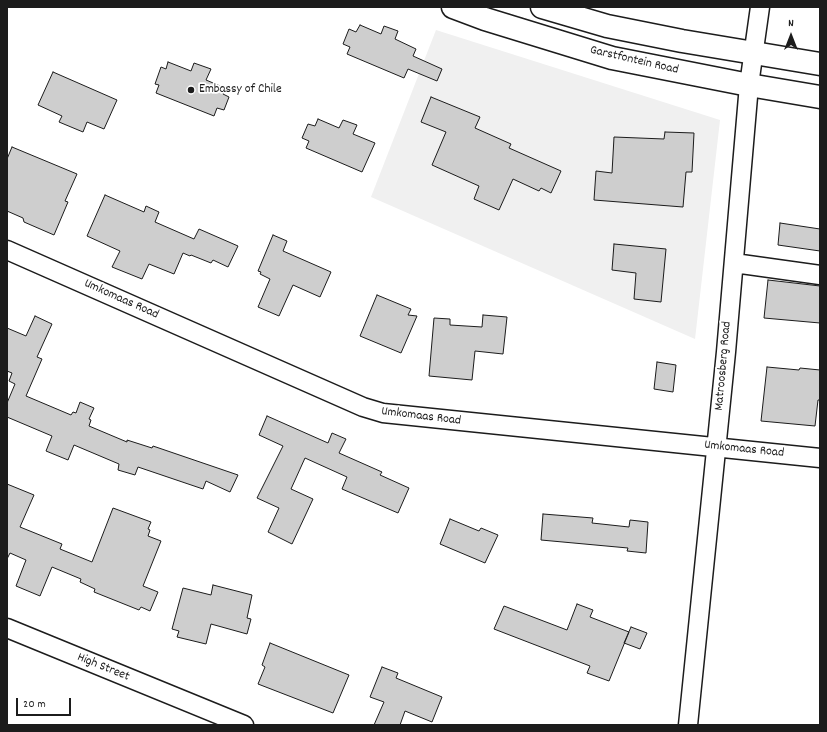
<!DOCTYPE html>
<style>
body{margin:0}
#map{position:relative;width:827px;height:732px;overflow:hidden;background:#fff;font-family:Dekko,sans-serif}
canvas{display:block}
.frame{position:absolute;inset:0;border:8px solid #1c1c1c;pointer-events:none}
.north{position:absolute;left:771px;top:16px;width:40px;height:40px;-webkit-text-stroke:3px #fff;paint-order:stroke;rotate:0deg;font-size:11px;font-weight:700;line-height:16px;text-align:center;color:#1c1c1c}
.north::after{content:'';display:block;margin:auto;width:14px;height:18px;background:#1c1c1c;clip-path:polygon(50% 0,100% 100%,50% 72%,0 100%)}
.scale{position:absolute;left:16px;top:698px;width:55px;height:18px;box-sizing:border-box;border:2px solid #1c1c1c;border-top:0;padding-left:5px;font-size:12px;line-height:14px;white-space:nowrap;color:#1c1c1c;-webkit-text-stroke:3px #fff;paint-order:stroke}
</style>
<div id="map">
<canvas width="827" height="732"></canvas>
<div class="frame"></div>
<div class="north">N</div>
<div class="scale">20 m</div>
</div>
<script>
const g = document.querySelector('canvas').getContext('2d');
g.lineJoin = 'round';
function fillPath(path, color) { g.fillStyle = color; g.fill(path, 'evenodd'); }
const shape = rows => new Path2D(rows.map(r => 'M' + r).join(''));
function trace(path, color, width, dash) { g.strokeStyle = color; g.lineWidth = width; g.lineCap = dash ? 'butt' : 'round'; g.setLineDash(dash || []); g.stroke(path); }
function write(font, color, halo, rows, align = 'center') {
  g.font = font + ' Dekko,sans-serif'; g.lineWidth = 3.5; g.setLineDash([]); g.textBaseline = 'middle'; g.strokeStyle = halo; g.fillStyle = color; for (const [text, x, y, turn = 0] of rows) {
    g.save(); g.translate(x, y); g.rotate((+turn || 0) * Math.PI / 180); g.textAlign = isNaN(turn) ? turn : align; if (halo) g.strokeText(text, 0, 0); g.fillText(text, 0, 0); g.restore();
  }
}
const built = shape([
 [436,30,720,120,695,339,371,197]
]);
const building = shape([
 [360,25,381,34,384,26,398,31,395,39,416,49,413,56,442,69,437,81,408,69,404,78,347,54,350,47,343,44,349,29,356,32,360,25],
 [168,62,191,71,194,63,211,69,206,80,225,88,223,94,229,97,224,110,217,108,214,116,156,93,159,85,155,84,161,67,166,69,168,62],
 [53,72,117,100,104,129,87,122,83,132,59,122,62,116,38,105,53,72],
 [431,97,480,117,475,128,511,144,509,148,561,171,551,193,541,188,539,191,513,179,499,210,474,199,479,186,432,165,446,132,421,122,431,97],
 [318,119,339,128,343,120,357,125,353,134,375,143,362,172,306,148,309,141,302,138,308,124,315,126,318,119],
 [665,132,694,133,692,172,686,172,683,207,594,200,596,171,612,173,614,137,664,139,665,132],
 [12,147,77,174,65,201,68,202,54,235,24,222,23,218,7,211,7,159,12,147],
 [105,195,144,212,146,206,159,212,155,222,194,239,199,229,238,246,228,267,213,260,211,263,191,255,190,256,183,253,174,274,149,264,142,279,112,267,120,251,87,236,105,195],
 [780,223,820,229,820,251,778,245,780,223],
 [273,235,287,241,283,251,331,272,320,297,293,285,279,316,258,307,270,279,260,274,261,272,258,271,273,235],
 [614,244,666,249,661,302,634,299,636,273,612,270,614,244],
 [768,280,820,286,820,323,764,318,768,280],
 [377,295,411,309,408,315,417,316,401,353,360,336,377,295],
 [483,315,507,317,503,354,475,351,472,380,429,376,434,318,450,319,450,325,482,327,483,315],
 [35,316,52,324,37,357,42,359,26,396,71,415,73,412,76,413,80,402,94,408,89,419,91,420,89,426,127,442,127,440,152,448,153,446,238,475,230,492,206,481,203,489,138,467,135,475,118,470,119,464,74,445,68,460,46,451,52,436,7,417,7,403,15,384,9,381,12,373,7,371,7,328,26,336,35,316],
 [657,362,676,365,673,392,654,389,657,362],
 [767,367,799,370,800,368,820,370,820,400,818,400,815,426,761,421,767,367],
 [267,416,328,443,332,433,346,439,339,453,382,472,380,475,409,488,398,513,342,489,347,477,305,458,291,489,313,499,292,544,268,532,279,508,257,498,283,446,259,435,267,416],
 [7,484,34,495,20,527,62,544,60,549,92,562,113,508,151,522,148,529,150,530,148,536,161,541,143,586,158,592,150,611,141,607,139,610,94,592,95,589,80,582,81,579,52,567,40,596,16,586,26,560,10,553,7,559,7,484],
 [543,514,593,518,592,523,629,527,630,520,648,522,646,553,627,551,628,548,541,540,543,514],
 [450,519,479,531,481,528,498,535,485,563,440,544,450,519],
 [213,585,252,595,247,618,251,619,247,634,211,624,206,644,177,637,179,631,172,629,183,588,211,595,213,585],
 [577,604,593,610,590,617,629,632,609,681,587,673,590,666,494,629,504,606,567,630,577,604],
 [631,627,647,633,640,649,624,643,631,627],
 [270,643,349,675,333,713,258,684,265,667,262,665,270,643],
 [382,667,398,673,396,678,442,697,432,722,405,711,400,725,374,725,384,702,370,697,382,667]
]);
const minor = shape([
 [7,250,363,407,383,413,820,458],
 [734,263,820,275],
 [7,628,244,725],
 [688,725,726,352,749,85,760,7]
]);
const major = shape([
 [453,7,485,19,612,58,749,85,820,97],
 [542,7,607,26,682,41,820,64]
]);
const markers = [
 [191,90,4,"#1c1c1c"]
];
const streetNames = [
 ["Garstfontein Road",634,61,13],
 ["Umkomaas Road",121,300,24],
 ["Matroosberg Road",724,366,-85],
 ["Umkomaas Road",421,417,7],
 ["Umkomaas Road",744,450,6],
 ["High Street",103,668,22]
];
const poiNames = [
 ["Embassy of Chile",199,90]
];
fillPath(built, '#f0f0f0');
fillPath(building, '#cecece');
trace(building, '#1c1c1c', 1);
trace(minor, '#1c1c1c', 21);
trace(major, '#1c1c1c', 25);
trace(minor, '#fff', 18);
trace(major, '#fff', 22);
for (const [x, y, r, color] of markers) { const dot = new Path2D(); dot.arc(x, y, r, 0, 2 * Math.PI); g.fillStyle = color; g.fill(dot); trace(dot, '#fff', 1.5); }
write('13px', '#1c1c1c', '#fff', streetNames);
write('13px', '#1c1c1c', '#fff', poiNames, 'left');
</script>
